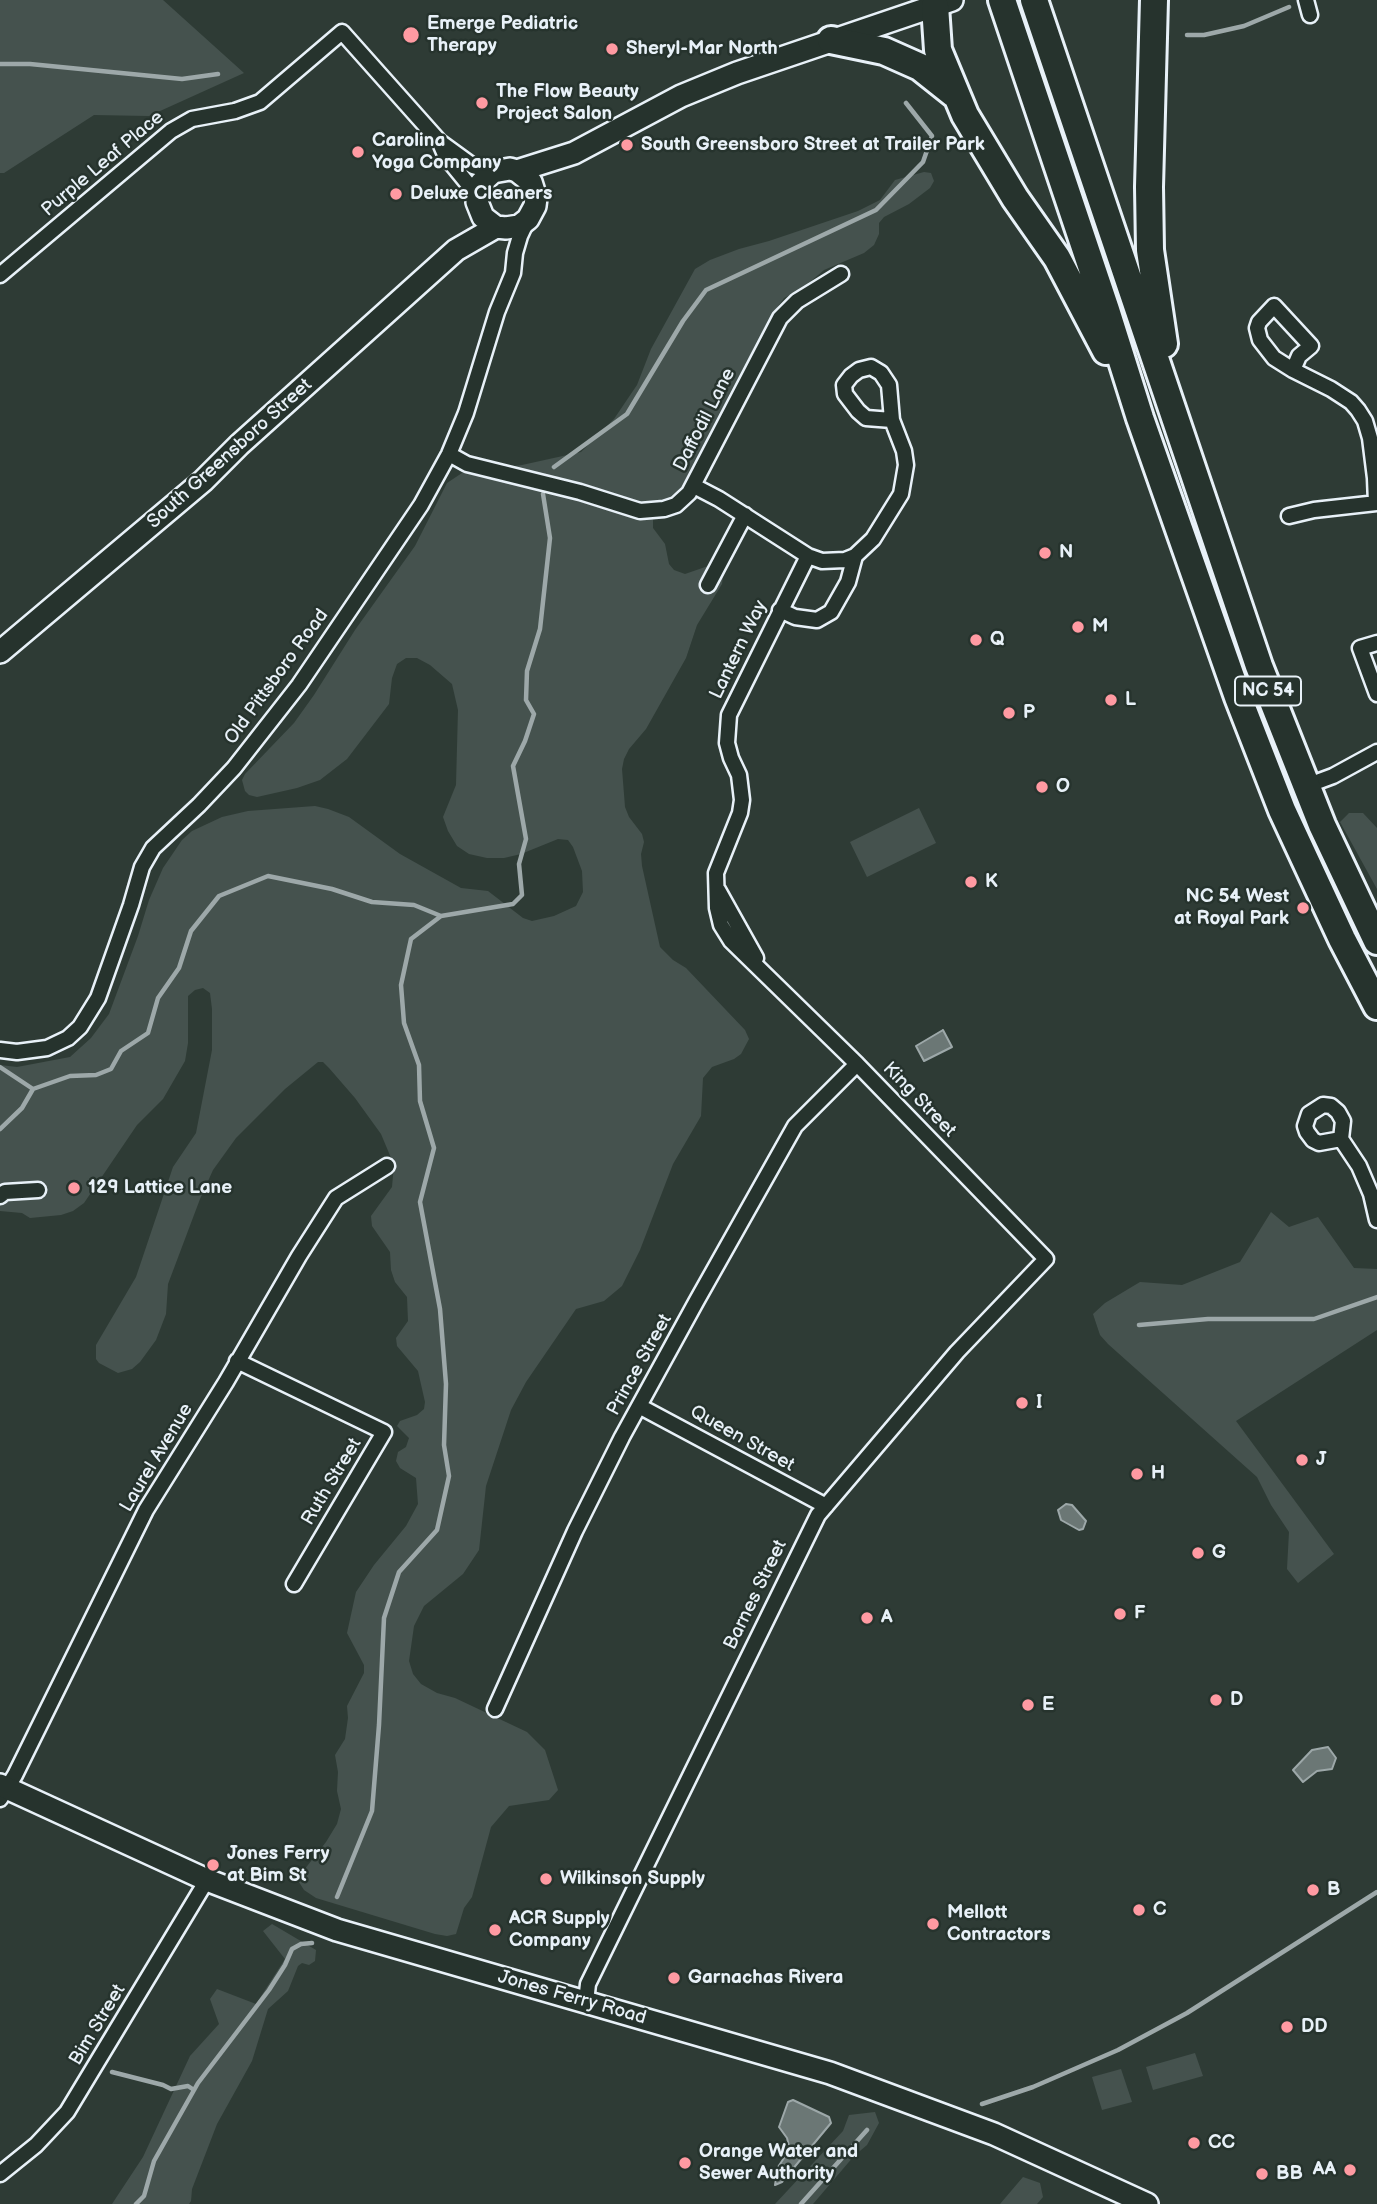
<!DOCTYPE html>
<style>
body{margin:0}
canvas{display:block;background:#2e3b35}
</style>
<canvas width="1377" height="2204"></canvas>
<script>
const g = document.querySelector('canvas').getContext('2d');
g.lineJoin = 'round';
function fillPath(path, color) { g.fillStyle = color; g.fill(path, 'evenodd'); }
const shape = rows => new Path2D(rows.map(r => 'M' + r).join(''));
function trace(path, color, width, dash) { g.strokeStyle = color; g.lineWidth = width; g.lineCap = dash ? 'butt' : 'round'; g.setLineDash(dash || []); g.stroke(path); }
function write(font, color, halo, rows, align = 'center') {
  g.font = font + ' "Balsamiq Sans",sans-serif'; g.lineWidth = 5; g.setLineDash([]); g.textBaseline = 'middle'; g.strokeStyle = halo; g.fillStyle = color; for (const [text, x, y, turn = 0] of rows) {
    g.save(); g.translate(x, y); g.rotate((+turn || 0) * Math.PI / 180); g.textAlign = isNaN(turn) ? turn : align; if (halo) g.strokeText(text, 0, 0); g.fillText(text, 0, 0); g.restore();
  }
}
const green = shape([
 [0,0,163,0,244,73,149,116,94,115,4,173,0,173],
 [924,172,931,173,934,181,930,188,909,204,884,217,879,223,879,234,874,245,864,253,824,270,804,287,784,298,773,313,730,393,711,435,679,491,653,517,653,528,665,544,669,564,674,570,685,574,711,565,720,569,723,576,722,584,697,625,686,658,646,729,629,749,624,759,622,769,625,807,629,817,642,834,644,842,641,854,642,866,660,947,673,960,686,968,745,1030,749,1039,741,1054,734,1059,712,1067,703,1078,701,1116,673,1164,640,1250,622,1286,604,1301,576,1309,526,1382,511,1410,486,1486,479,1550,463,1574,424,1606,414,1626,409,1661,413,1674,421,1684,437,1693,455,1698,527,1732,545,1750,558,1790,549,1800,509,1806,491,1827,472,1897,464,1908,456,1934,447,1936,435,1934,316,1898,304,1890,297,1879,326,1842,337,1824,341,1809,337,1791,338,1772,335,1755,345,1739,348,1718,347,1706,364,1673,364,1665,347,1633,356,1592,374,1565,406,1526,418,1504,416,1478,400,1468,396,1461,398,1452,406,1447,409,1438,397,1426,400,1421,417,1415,424,1409,425,1402,418,1371,397,1346,396,1338,408,1321,407,1297,395,1282,391,1270,390,1252,372,1226,371,1216,392,1187,394,1165,381,1134,355,1098,329,1068,323,1062,318,1062,285,1089,236,1138,213,1170,200,1199,168,1284,166,1314,156,1340,140,1362,132,1369,118,1373,99,1363,96,1359,96,1345,136,1277,173,1167,196,1133,212,1050,212,1009,210,993,203,988,195,990,188,996,188,1043,185,1061,163,1099,137,1125,84,1203,73,1211,61,1215,30,1218,22,1213,0,1211,0,1065,17,1067,70,1057,91,1038,109,1014,138,936,149,900,163,868,182,840,192,831,222,817,248,811,315,806,328,809,349,817,400,854,461,888,488,891,523,918,532,921,554,916,576,906,583,892,582,871,573,847,568,840,558,839,521,854,504,858,487,858,469,854,457,846,448,831,443,817,456,785,458,710,452,684,430,665,417,658,406,658,397,664,392,678,389,704,347,759,320,780,297,788,257,797,249,795,245,791,242,780,245,774,294,723,314,695,355,630,415,546,447,483,462,473,522,465,581,452,614,419,637,385,651,349,695,269,710,260,739,249,769,241,858,211,880,200,895,180],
 [919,808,936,843,867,877,850,842],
 [1349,813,1363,813,1377,828,1377,889,1340,822],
 [1271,1212,1289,1227,1318,1217,1354,1268,1377,1269,1377,1330,1236,1421,1334,1554,1298,1583,1287,1569,1289,1532,1271,1505,1257,1477,1108,1344,1100,1335,1093,1314,1105,1303,1140,1282,1182,1285,1240,1262],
 [272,1924,316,1950,315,1961,309,1965,302,1963,298,1966,288,1991,268,2009,252,2061,217,2124,192,2189,191,2201,189,2204,112,2204,143,2157,190,2056,219,2024,210,1999,217,1989,256,2004,285,1959,263,1931],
 [1195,2053,1203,2076,1153,2090,1146,2067],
 [1121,2069,1132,2102,1102,2110,1092,2077],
 [875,2112,879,2123,867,2145,854,2156,813,2204,775,2204,843,2131,849,2115],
 [1023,2177,1040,2183,1043,2197,1037,2204,1000,2204]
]);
const water = shape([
 [943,1030,952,1047,924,1061,916,1046,943,1030],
 [1066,1504,1072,1505,1086,1521,1083,1529,1079,1530,1061,1520,1058,1510,1066,1504],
 [1328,1747,1336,1758,1332,1769,1317,1771,1303,1782,1293,1770,1312,1750,1328,1747],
 [793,2100,829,2117,831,2123,782,2182,775,2185,778,2167,786,2155,789,2146,787,2138,779,2127,788,2102,793,2100]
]);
const stream = shape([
 [1187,35,1204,35,1244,26,1289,7],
 [0,64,30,64,182,79,218,74],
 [554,467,627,414,683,321,706,290,876,210,923,162,932,136,906,103],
 [0,1067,33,1089],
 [0,1129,22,1108,33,1089,70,1076,96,1075,111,1069,121,1051,148,1033,158,998,179,968,191,931,219,896,268,876,332,889,372,902,414,905,441,916],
 [1139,1325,1208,1319,1314,1319,1377,1297],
 [337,1897,372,1811,379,1725,384,1618,399,1572,437,1530,449,1476,444,1445,446,1384,440,1309,420,1202,434,1148,420,1101,419,1065,404,1023,401,985,411,939,441,916,513,904,522,895,519,864,526,839,513,766,525,741,534,714,526,700,527,671,540,629,550,538,543,494],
 [112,2072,163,2085,171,2089,188,2086,194,2090],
 [982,2104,1033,2087,1118,2050,1187,2013,1377,1892],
 [136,2204,144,2196,154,2161,198,2083,269,1990,285,1965,292,1949,301,1944,312,1943],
 [801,2204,867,2130]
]);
const street = shape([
 [1306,0,1310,15],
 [440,143,446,157,477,195],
 [0,275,171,131,192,119,235,111,260,102,342,32,440,142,473,166,493,172],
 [1293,370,1299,356,1311,346,1274,306,1259,322,1257,328,1260,340,1274,358,1293,370,1331,389,1351,402,1358,410,1365,421,1370,438,1375,478,1376,503],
 [449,454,467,464,580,492,640,511,664,509,676,505,689,493,780,318,797,301,841,274],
 [694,486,719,499,808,556,822,561,845,560,855,556,873,539,901,494,906,465,904,451,892,420,889,385,881,373,871,367,859,370,851,376,844,385,845,394,858,411,866,418,892,420],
 [1289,516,1314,510,1377,503],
 [708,585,745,515],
 [780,610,795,617,817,620,831,612,848,582,855,556],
 [1377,643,1360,648,1377,694],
 [1306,786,1333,776,1377,752],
 [718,890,756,958],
 [0,1050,17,1052,47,1048,68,1038,80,1027,98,998,131,905,142,867,153,848,199,805,234,768,299,685,421,505,449,454,466,413,497,312,513,273,515,253,520,236,527,221],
 [1323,1105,1331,1106,1338,1112,1343,1121,1341,1139,1319,1143,1313,1140,1307,1132,1305,1126,1309,1114,1323,1105],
 [1341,1139,1359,1166,1371,1194,1377,1220],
 [0,1196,5,1192,38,1190],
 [237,1361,384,1432,294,1584],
 [639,1406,826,1506],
 [495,1709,575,1531,622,1437,696,1302,795,1126,857,1064],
 [0,1799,15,1775,146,1510,226,1382,299,1256,336,1198,387,1166],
 [586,2002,588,1984,818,1515,957,1352,1046,1259,857,1064,731,941,721,925,717,908,716,873,740,813,742,800,739,775,731,758,727,743,729,715,808,556],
 [0,2174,36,2145,67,2112,207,1880]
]);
const secondary = shape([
 [517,171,531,182,536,198,535,206,528,219,519,226,506,228,496,227,483,217,477,202,481,183,493,172,510,169,517,171,574,153,681,96,737,73,952,0],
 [0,652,203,481,239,445,456,250,496,227],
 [0,1785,207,1880,337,1930,830,2073,994,2134,1147,2204]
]);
const highway = shape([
 [1002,0,1106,310,1140,418,1238,697,1282,810,1342,939,1377,1006],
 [1034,0,1259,666,1322,825,1377,941],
 [1154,0,1149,187,1150,250,1164,344],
 [935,6,938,50,965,115,1015,198,1057,258,1106,351],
 [831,40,884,51,920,67,954,94]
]);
const markers = [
 [411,35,9,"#ff9aa2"],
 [612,49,7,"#ff9aa2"],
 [482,103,7,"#ff9aa2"],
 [627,145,7,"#ff9aa2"],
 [358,152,7,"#ff9aa2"],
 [396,194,7,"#ff9aa2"],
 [1045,553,7,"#ff9aa2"],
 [1078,627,7,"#ff9aa2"],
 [976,640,7,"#ff9aa2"],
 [1111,700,7,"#ff9aa2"],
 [1009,713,7,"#ff9aa2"],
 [1042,787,7,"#ff9aa2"],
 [971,882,7,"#ff9aa2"],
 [1303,908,7,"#ff9aa2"],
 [74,1188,7,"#ff9aa2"],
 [1022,1403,7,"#ff9aa2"],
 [1302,1460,7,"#ff9aa2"],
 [1137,1474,7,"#ff9aa2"],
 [1198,1553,7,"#ff9aa2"],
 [1120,1614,7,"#ff9aa2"],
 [867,1618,7,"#ff9aa2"],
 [1216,1700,7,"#ff9aa2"],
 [1028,1705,7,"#ff9aa2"],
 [213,1865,7,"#ff9aa2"],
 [546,1879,7,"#ff9aa2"],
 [1313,1890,7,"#ff9aa2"],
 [1139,1910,7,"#ff9aa2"],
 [933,1924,7,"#ff9aa2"],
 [495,1930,7,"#ff9aa2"],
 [674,1978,7,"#ff9aa2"],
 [1287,2027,7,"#ff9aa2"],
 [1194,2143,7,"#ff9aa2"],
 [685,2163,7,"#ff9aa2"],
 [1350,2170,7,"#ff9aa2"],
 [1262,2174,7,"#ff9aa2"]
];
const shields = [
 [1268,691,66]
];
const shieldNames = [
 ["NC 54",1268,691]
];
const poiNames = [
 ["Emerge Pediatric",427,24],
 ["Therapy",427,46],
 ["Sheryl-Mar North",626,49],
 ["The Flow Beauty",496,92],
 ["Project Salon",496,114],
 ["Carolina",372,141],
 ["Yoga Company",372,163],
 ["South Greensboro Street at Trailer Park",641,145],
 ["Deluxe Cleaners",410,194],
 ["N",1059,553],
 ["M",1092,627],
 ["Q",990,640],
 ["L",1125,700],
 ["P",1023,713],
 ["O",1056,787],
 ["K",985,882],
 ["NC 54 West",1289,897,"right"],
 ["at Royal Park",1289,919,"right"],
 ["129 Lattice Lane",88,1188],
 ["I",1036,1403],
 ["J",1316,1460],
 ["H",1151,1474],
 ["G",1212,1553],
 ["F",1134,1614],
 ["A",881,1618],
 ["D",1230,1700],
 ["E",1042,1705],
 ["Jones Ferry",227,1854],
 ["at Bim St",227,1876],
 ["Wilkinson Supply",560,1879],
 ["B",1327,1890],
 ["C",1153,1910],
 ["Mellott",947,1913],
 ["Contractors",947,1935],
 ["ACR Supply",509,1919],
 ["Company",509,1941],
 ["Garnachas Rivera",688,1978],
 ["DD",1301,2027],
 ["CC",1208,2143],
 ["Orange Water and",699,2152],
 ["Sewer Authority",699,2174],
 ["AA",1336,2170,"right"],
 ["BB",1276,2174]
];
const streetNames = [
 ["Purple Leaf Place",103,164,-40],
 ["Daffodil Lane",705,420,-63],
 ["South Greensboro Street",230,454,-42],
 ["Lantern Way",739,650,-64],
 ["Old Pittsboro Road",277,677,-54],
 ["King Street",919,1100,46],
 ["Prince Street",640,1365,-61],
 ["Queen Street",742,1439,29],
 ["Laurel Avenue",157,1458,-59],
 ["Ruth Street",332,1482,-59],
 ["Barnes Street",756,1595,-64],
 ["Jones Ferry Road",572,1998,16],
 ["Bim Street",98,2025,-59]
];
fillPath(green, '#45524e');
fillPath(water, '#6b7775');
trace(water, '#9da8a9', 2);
trace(stream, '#9da8a9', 4.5);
trace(street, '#e8f1f8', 19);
trace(secondary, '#e8f1f8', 26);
trace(highway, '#e8f1f8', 32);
trace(street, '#26332d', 14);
trace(secondary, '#26332d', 21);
trace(highway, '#26332d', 26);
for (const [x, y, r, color] of markers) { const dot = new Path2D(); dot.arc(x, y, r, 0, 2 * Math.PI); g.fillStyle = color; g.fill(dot); trace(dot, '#26332d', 2.5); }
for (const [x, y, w] of shields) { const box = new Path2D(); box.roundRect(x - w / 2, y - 14.5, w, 29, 5); g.fillStyle = '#26332d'; g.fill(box); trace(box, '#e8f1f8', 2); }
write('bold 18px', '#e8f1f8', null, shieldNames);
write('bold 19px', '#e8f1f8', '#26332d', poiNames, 'left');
write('19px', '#e8f1f8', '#26332d', streetNames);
</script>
